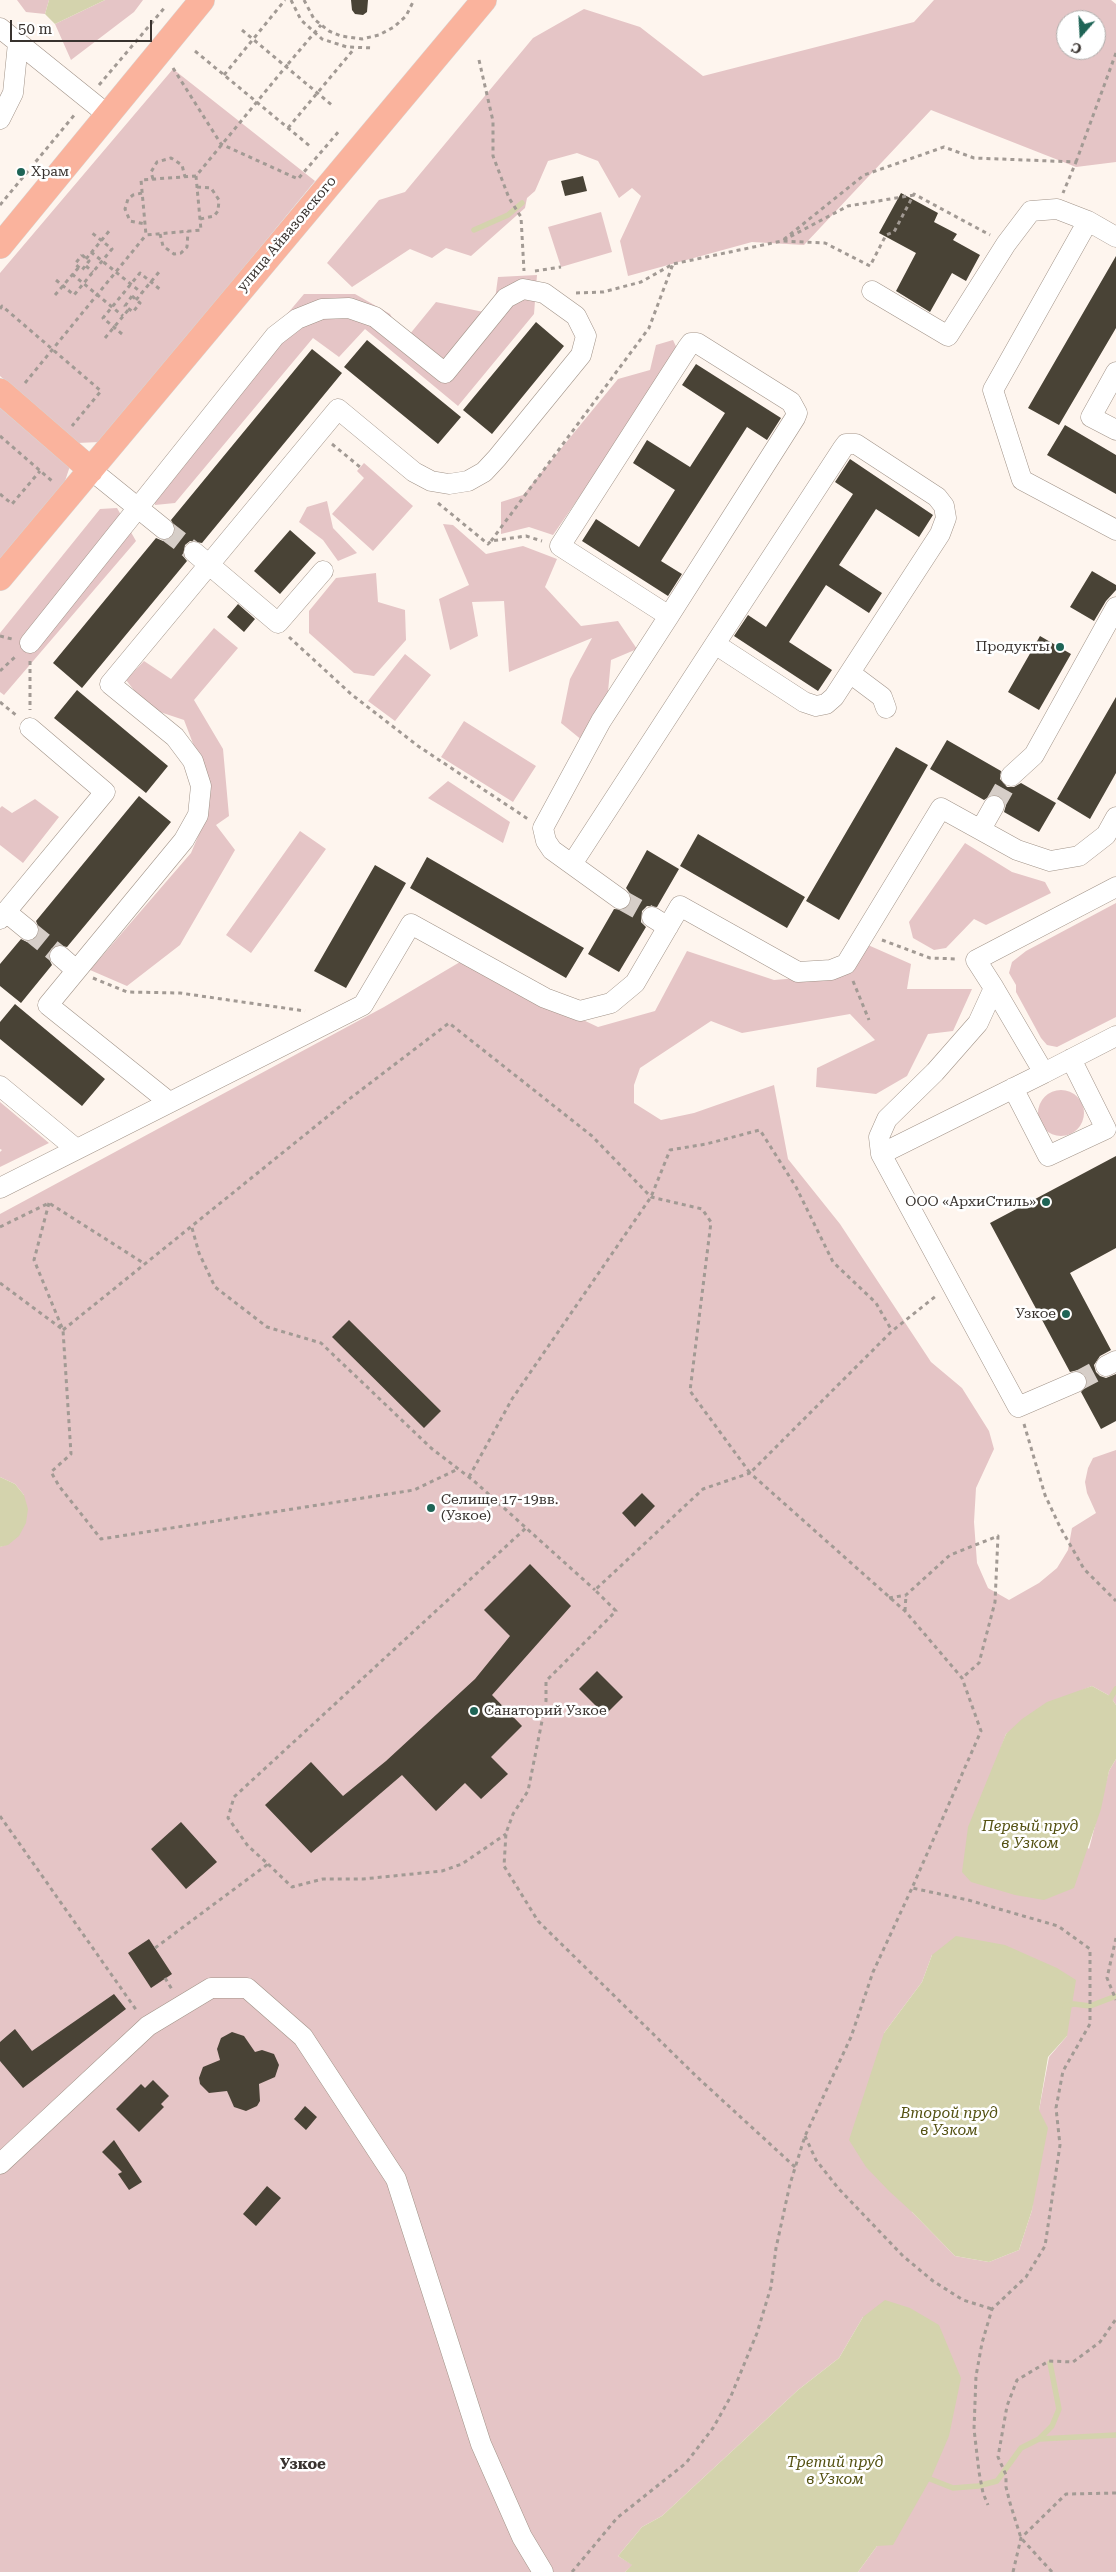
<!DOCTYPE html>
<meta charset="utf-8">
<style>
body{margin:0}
#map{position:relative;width:1116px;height:2572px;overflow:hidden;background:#fef5ee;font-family:"Roboto Serif",serif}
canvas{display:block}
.north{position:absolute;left:1056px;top:10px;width:50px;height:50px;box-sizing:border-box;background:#fff;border:1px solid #afadab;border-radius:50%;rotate:199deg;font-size:14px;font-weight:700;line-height:20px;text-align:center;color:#38322e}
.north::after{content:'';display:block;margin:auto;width:18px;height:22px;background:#1e6456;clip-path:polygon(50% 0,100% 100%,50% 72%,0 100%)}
.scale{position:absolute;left:10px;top:20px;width:142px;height:22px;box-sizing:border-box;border:2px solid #38322e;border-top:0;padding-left:6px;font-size:15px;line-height:18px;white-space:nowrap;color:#38322e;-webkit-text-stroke:4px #fff;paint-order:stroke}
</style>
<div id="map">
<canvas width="1116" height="2572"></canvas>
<div class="north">С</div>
<div class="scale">50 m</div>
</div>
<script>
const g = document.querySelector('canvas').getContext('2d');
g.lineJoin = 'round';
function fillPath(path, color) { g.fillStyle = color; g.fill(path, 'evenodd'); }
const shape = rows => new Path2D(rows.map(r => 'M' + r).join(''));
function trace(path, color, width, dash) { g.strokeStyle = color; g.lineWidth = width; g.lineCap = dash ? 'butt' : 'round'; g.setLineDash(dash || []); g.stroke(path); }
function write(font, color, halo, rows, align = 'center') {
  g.font = font + ' "Roboto Serif",serif'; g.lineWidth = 5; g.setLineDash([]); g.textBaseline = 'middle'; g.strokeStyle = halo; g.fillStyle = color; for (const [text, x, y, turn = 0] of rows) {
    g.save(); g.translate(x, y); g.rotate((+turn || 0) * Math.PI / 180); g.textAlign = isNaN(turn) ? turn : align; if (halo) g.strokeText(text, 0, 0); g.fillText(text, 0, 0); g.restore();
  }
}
const green = shape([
 [17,0,49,0,45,14,26,12],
 [105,0,143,0,134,12,71,60,55,24],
 [934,0,1111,0,1116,4,1116,162,1076,167,931,110,804,245,752,242,628,276,620,241,641,196,632,188,619,198,598,161,577,153,548,161,535,191,527,198,525,208,471,256,446,248,432,258,410,249,352,287,327,263,379,200,405,192,533,38,584,9,640,27,703,76,914,22],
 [1066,20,1096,20,1096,50,1066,50],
 [173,69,315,181,100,442,77,443,0,376,0,273],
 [601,212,612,252,561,267,548,227],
 [537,275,534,314,458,406,365,329,339,357,313,338,175,503,155,505,152,474,304,294,355,294,390,314,405,340,436,302,493,314,498,277],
 [673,340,679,353,553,535,529,527,501,534,501,502,523,495,618,379,650,370,656,345],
 [0,403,70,466,64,484,0,561],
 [364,463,413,506,373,551,332,514,364,478,357,471],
 [327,501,333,528,357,553,338,561,323,540,299,522,307,507],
 [117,508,136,541,4,695,0,692,0,633,100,509],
 [443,524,453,525,486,554,523,546,557,559,545,587,581,626,618,621,637,649,611,660,607,702,583,741,561,723,570,679,592,638,509,672,504,601,472,602,478,636,450,650,439,599,469,585],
 [376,573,378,602,405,610,406,640,374,676,354,673,309,633,309,611,336,578],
 [214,628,238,648,194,700,223,749,229,816,216,825,235,850,180,945,127,986,90,970,191,853,205,820,210,788,184,720,148,708,126,680,144,661,171,679],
 [405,654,431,675,395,721,368,701],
 [464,721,536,766,513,802,441,757],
 [448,781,510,822,503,843,428,798],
 [35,799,59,817,23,863,0,845,0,808,2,806,12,813],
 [300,831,326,849,251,953,226,935],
 [965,843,1012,872,1045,882,1051,893,986,925,974,919,946,948,934,950,913,938,909,922],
 [1116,903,1116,1017,1057,1047,1047,1045,1041,1038,1016,992,1016,985,1009,973,1012,962,1026,951],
 [868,945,911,964,907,989,972,989,953,1031,928,1034,907,1076,876,1094,816,1087,817,1068,875,1040,850,1014,742,1033,711,1021,640,1068,634,1085,634,1103,661,1120,694,1113,774,1085,788,1159,840,1224,931,1362,962,1388,989,1431,994,1449,976,1488,974,1522,977,1563,988,1588,1009,1600,1039,1583,1057,1568,1068,1550,1072,1528,1096,1513,1087,1493,1085,1482,1088,1468,1093,1458,1116,1450,1116,1705,1110,1696,1092,1686,1075,1693,1006,1734,998,1756,1089,1849,1109,1771,1116,1759,1116,2572,858,2572,877,2546,863,2317,839,2358,798,2390,662,2516,642,2527,618,2556,633,2565,625,2572,0,2572,0,1547,8,1544,24,1495,15,1484,0,1477,0,1214,384,1007,460,962,598,1027,655,1011,687,951,774,980,846,974],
 [932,1955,1067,2036,1049,2057,1039,2110,1032,2210,1019,2250,989,2262,955,2256,912,2212,884,2033,922,1982],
 '1038 1113a23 23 0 1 1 46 0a23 23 0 1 1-46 0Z',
 [0,1102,49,1143,0,1167,0,1152,2,1150,0,1149]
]);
const water = shape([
 [49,0,105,0,55,24,45,14],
 [0,1477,15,1484,24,1495,28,1509,26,1523,19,1536,8,1545,0,1547],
 [1092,1686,1110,1696,1116,1705,1116,1759,1109,1771,1101,1809,1074,1888,1044,1900,1015,1895,971,1882,962,1872,968,1827,1006,1734,1022,1719,1047,1702],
 [956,1936,1005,1945,1057,1968,1076,1980,1067,2036,1048,2057,1039,2110,1048,2128,1032,2210,1019,2250,989,2262,955,2256,912,2212,889,2191,866,2167,849,2140,884,2033,922,1982,932,1955],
 [885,2300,910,2308,939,2325,961,2378,949,2436,931,2478,893,2545,877,2546,858,2572,625,2572,632,2565,618,2556,642,2527,662,2516,798,2390,839,2358,863,2317]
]);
const stream = shape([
 [474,230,508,215,522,203],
 [1108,1702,1116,1689],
 [1065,2006,1074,2004,1090,2006,1116,1996],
 [1039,2439,1052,2426,1059,2409,1050,2363],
 [925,2477,953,2488,978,2486,997,2481,1021,2448,1039,2439,1116,2435]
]);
const building = shape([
 [351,0,368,0,367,12,363,15,355,14,352,10],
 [583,176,587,191,565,196,561,181],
 [901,193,938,213,934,222,957,234,953,240,980,255,966,281,952,273,930,312,896,291,916,253,879,233],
 [1116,256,1116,328,1059,425,1028,408],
 [536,322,564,346,492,434,463,410],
 [367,340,461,417,438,444,344,367],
 [312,349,342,373,202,543,190,541,185,545,183,556,187,561,82,688,53,663,156,538,163,541,173,537,176,530,171,520],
 [696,364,781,418,767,440,747,427,661,561,682,574,668,596,582,541,596,519,639,547,675,490,633,463,647,440,690,467,725,413,682,385],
 [1065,425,1116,455,1116,494,1047,455],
 [850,459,933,515,919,537,876,509,839,565,882,593,869,613,826,585,789,642,832,670,818,691,734,636,748,615,766,627,853,494,835,482],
 [290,530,316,553,280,594,254,571],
 [1092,571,1116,585,1116,590,1106,601,1094,621,1070,607],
 [238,604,255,619,244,632,227,617],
 [1040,636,1071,654,1039,710,1008,692],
 [77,690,168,766,146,793,54,718],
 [1116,697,1116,773,1090,819,1057,799],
 [947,740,1001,771,1000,779,1007,787,1014,787,1021,783,1056,803,1039,832,1004,812,1006,805,1000,796,993,794,984,800,930,769],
 [896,747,928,765,839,920,806,901],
 [139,796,171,822,67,947,57,945,51,949,49,959,52,965,21,1003,0,986,0,964,21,939,27,942,37,938,40,931,36,921],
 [698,834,805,897,787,928,680,866],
 [647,850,679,869,657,907,647,906,642,911,641,922,646,927,619,972,588,954,614,909,624,910,630,906,631,895,626,888],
 [427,857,584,948,566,978,410,888],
 [375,865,406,883,346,988,314,971],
 [15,1004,105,1079,82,1106,0,1039,0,1022],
 [1116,1156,1116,1248,1070,1273,1111,1350,1100,1356,1094,1365,1096,1372,1100,1376,1106,1378,1116,1374,1116,1421,1101,1429,1081,1392,1088,1384,1087,1377,1078,1370,1070,1372,990,1223],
 [349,1320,441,1411,424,1428,332,1337],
 [642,1493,655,1506,635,1527,622,1513],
 [530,1564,571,1606,492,1695,522,1726,491,1757,508,1774,481,1799,465,1783,436,1811,402,1775,311,1853,265,1805,311,1762,343,1796,386,1761,475,1679,510,1636,484,1610],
 [597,1671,623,1697,605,1715,579,1689],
 [181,1822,217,1862,186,1889,151,1849],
 [149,1939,172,1974,151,1988,128,1953],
 [114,1994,126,2009,23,2088,0,2061,0,2042,15,2029,32,2051],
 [232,2032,244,2036,255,2052,262,2050,274,2054,279,2065,275,2077,259,2084,260,2101,257,2106,246,2111,234,2107,227,2091,209,2093,200,2084,199,2078,203,2067,220,2060,217,2049,221,2038],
 [153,2080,169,2096,161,2104,164,2107,139,2132,116,2109,141,2084,145,2088],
 [305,2106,317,2117,306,2130,294,2119],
 [114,2140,142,2182,129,2190,118,2174,122,2172,102,2152],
 [267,2186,281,2198,256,2226,243,2214]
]);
const minorTunnel = shape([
 [164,529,194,552],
 [994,806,1011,776],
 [620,899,652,917],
 [28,930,60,956],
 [1076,1382,1106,1366]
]);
const path = shape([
 [291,0,301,20,322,39,347,47,374,48],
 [304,0,314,19,329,31,341,36,362,39,379,35,394,27,406,16,414,0],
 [242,30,333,106],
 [195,51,311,147],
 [479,60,493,121,493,156,509,198,521,217,524,271],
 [288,64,321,25],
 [173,68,221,144,298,179,340,130],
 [224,75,285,0],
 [99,85,166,6],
 [288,128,354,49],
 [1076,162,1116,53],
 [196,176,141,180,146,235,201,230,196,176,288,64],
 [153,179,151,172,157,162,171,158,182,165,185,177],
 [197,187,211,188,219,200,218,211,214,216,200,219],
 [142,193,133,195,128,199,125,209,130,221,145,224],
 [914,195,848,206,782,241,864,175,944,147,974,158,1076,162,1063,193],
 [0,205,76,113],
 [160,234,163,246,174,254,181,253,187,247,188,231],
 [91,252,142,293],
 [82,255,89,261,82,270,75,264,82,255],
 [86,259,110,230],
 [86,266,93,272],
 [535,271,561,267],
 [72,274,123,316],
 [56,280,74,295,112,249,92,233],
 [576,293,603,292,641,282,673,264,782,241,825,243,870,266,886,235,894,232,914,194,990,235],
 [55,295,79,267],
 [132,296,140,303,133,312,125,306,132,296],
 [136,300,159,272],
 [0,309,2,306,101,391,72,426],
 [122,334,103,318,140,273,162,291],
 [105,338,129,309],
 [25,383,146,235],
 [0,436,52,481],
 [332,444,360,467],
 [0,494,12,504,40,471],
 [438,503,488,544,491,541,526,536,542,541],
 [491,541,649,328,673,264],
 [0,636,12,639],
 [289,637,351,694,418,746,528,819],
 [30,661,30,710],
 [0,671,17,655],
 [0,702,17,716],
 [882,940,930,958,957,959],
 [93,978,127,992,180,993,305,1011],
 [853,981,869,1020],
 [49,1203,34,1260,63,1330,71,1454,51,1472,59,1486,101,1539,414,1490,458,1469],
 [0,1227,49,1203,145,1264],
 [192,1228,199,1253,215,1287,267,1327,321,1343,431,1448,474,1481,595,1590],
 [0,1283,62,1329],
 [63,1330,348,1100,449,1023,592,1136,651,1197,702,1209,711,1222,690,1391,750,1473,892,1331,936,1296],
 [1024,1424,1045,1495,1060,1527,1084,1569,1116,1601],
 [469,1477,512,1399,651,1197,670,1150,706,1144,760,1130,796,1187,833,1262,876,1303,892,1331],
 [889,1598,906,1595,950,1555,998,1536,995,1602,979,1663,962,1678],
 [905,1611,906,1595],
 [0,1816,137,2011],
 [268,1864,292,1887,323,1879,363,1879,442,1871,462,1864,506,1834],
 [1116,1938,1107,1978,1116,2000],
 [155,1948,268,1864,248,1846,228,1818,234,1797,527,1527],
 [165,1978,173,1991],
 [805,2136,816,2160,838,2188,903,2256,933,2281,963,2300,992,2309],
 [795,2167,696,2076,538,1921,504,1866,506,1833,513,1814,528,1791,546,1701,546,1681,616,1611,595,1590,703,1489,750,1473,905,1611,962,1678,981,1731,912,1888,968,1900,1058,1926,1090,1949,1090,2024,1063,2071,1056,2108,1060,2145,1045,2246,1026,2277,992,2309,982,2343,976,2376,974,2429,979,2472,983,2493,988,2505],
 [572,2572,617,2518,686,2463,713,2428,731,2396,757,2333,771,2287,776,2248,790,2184,805,2136,851,2037,873,1972,912,1888],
 [1013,2572,1021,2538,1066,2494,1116,2493],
 [1052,2572,1021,2538,1010,2503,1006,2487,1006,2475,998,2457,1007,2406,1017,2380,1049,2361,1073,2362,1100,2342,1116,2319]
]);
const minor = shape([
 [0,28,108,115],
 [0,119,13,93,18,43],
 [1116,237,1088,221,993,390,1022,480,1116,530],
 [872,291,948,336,1006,244,1031,211,1057,209,1088,221],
 [1116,372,1091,417,1116,430],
 [91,470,164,529],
 [194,552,278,623,323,571],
 [30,643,275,336,297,319,322,309,349,308,375,317,445,373,506,298,523,289,544,293,576,316,586,336,581,355,497,458,484,472,468,481,449,484,431,481,414,472,338,409,110,684,175,737,193,761,201,786,198,815,184,840,48,1005,169,1102],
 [850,673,882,697,886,708],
 [1011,776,1034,755,1116,607],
 [981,829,994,806],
 [572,864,715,644,843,448,846,444,856,444,937,497,944,506,946,518,940,534,834,697,826,704,816,706,804,702,715,644],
 [620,899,552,850,546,841,543,828,601,721,669,616,795,418,797,413,791,402,697,343,691,343,688,347,560,546,669,616],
 [6,912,28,930],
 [652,917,668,927],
 [0,919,105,792,30,728],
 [60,956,76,970],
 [994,988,1044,1073,1116,1036],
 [0,1086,75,1148],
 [1013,1088,1048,1156,1106,1129,1071,1059],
 [881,1154,1044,1073],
 [0,1188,363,1005,411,924,545,998,580,1011,611,1003,635,983,680,906,798,972,831,970,846,964,941,808,1017,850,1050,861,1079,856,1106,835,1116,817],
 [1106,1366,1116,1361],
 [1076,1382,1018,1407,881,1154,879,1137,887,1119,935,1072,978,1023,994,988,976,960,1116,887],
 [0,2164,148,2026,211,1988,247,1988,303,2037,396,2179,481,2444,522,2537,543,2572]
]);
const major = shape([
 [0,246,202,0],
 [0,391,91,470],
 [0,578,484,0]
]);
const markers = [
 [21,172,5,"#1e6456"],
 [1060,647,5,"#1e6456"],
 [1046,1202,5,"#1e6456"],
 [1066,1314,5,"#1e6456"],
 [431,1508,5,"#1e6456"],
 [474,1711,5,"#1e6456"]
];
const poiNames = [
 ["Храм",31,172],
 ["Продукты",1050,647,"right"],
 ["ООО «АрхиСтиль»",1036,1202,"right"],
 ["Узкое",1056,1314,"right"],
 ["Селище 17-19вв.",441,1500],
 ["(Узкое)",441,1516],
 ["Санаторий Узкое",484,1711]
];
const streetNames = [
 ["улица Айвазовского",287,234,-50]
];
const waterNames = [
 ["Первый пруд",1030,1827],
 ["в Узком",1030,1844],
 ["Второй пруд",949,2114],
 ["в Узком",949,2131],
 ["Третий пруд",835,2463],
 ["в Узком",835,2480]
];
const neighbourhoodNames = [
 ["Узкое",303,2465]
];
fillPath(green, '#e5c5c6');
fillPath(water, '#d4d3ad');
trace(stream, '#d4d3ad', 5.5);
fillPath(building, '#494336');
trace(minorTunnel, '#d6cec8', 20, [20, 10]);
trace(minor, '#a19388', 21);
trace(major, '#d7d6d5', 26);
trace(path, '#a29a94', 3, [4, 4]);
trace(minor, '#fff', 20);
trace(major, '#fab39d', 25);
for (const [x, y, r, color] of markers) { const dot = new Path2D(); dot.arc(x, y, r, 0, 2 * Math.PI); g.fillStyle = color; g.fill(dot); trace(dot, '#fff', 2); }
write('14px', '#38322e', '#fff', poiNames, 'left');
write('14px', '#38322e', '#fff', streetNames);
write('italic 15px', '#545112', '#fff', waterNames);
write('bold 15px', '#38322e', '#fff', neighbourhoodNames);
</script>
